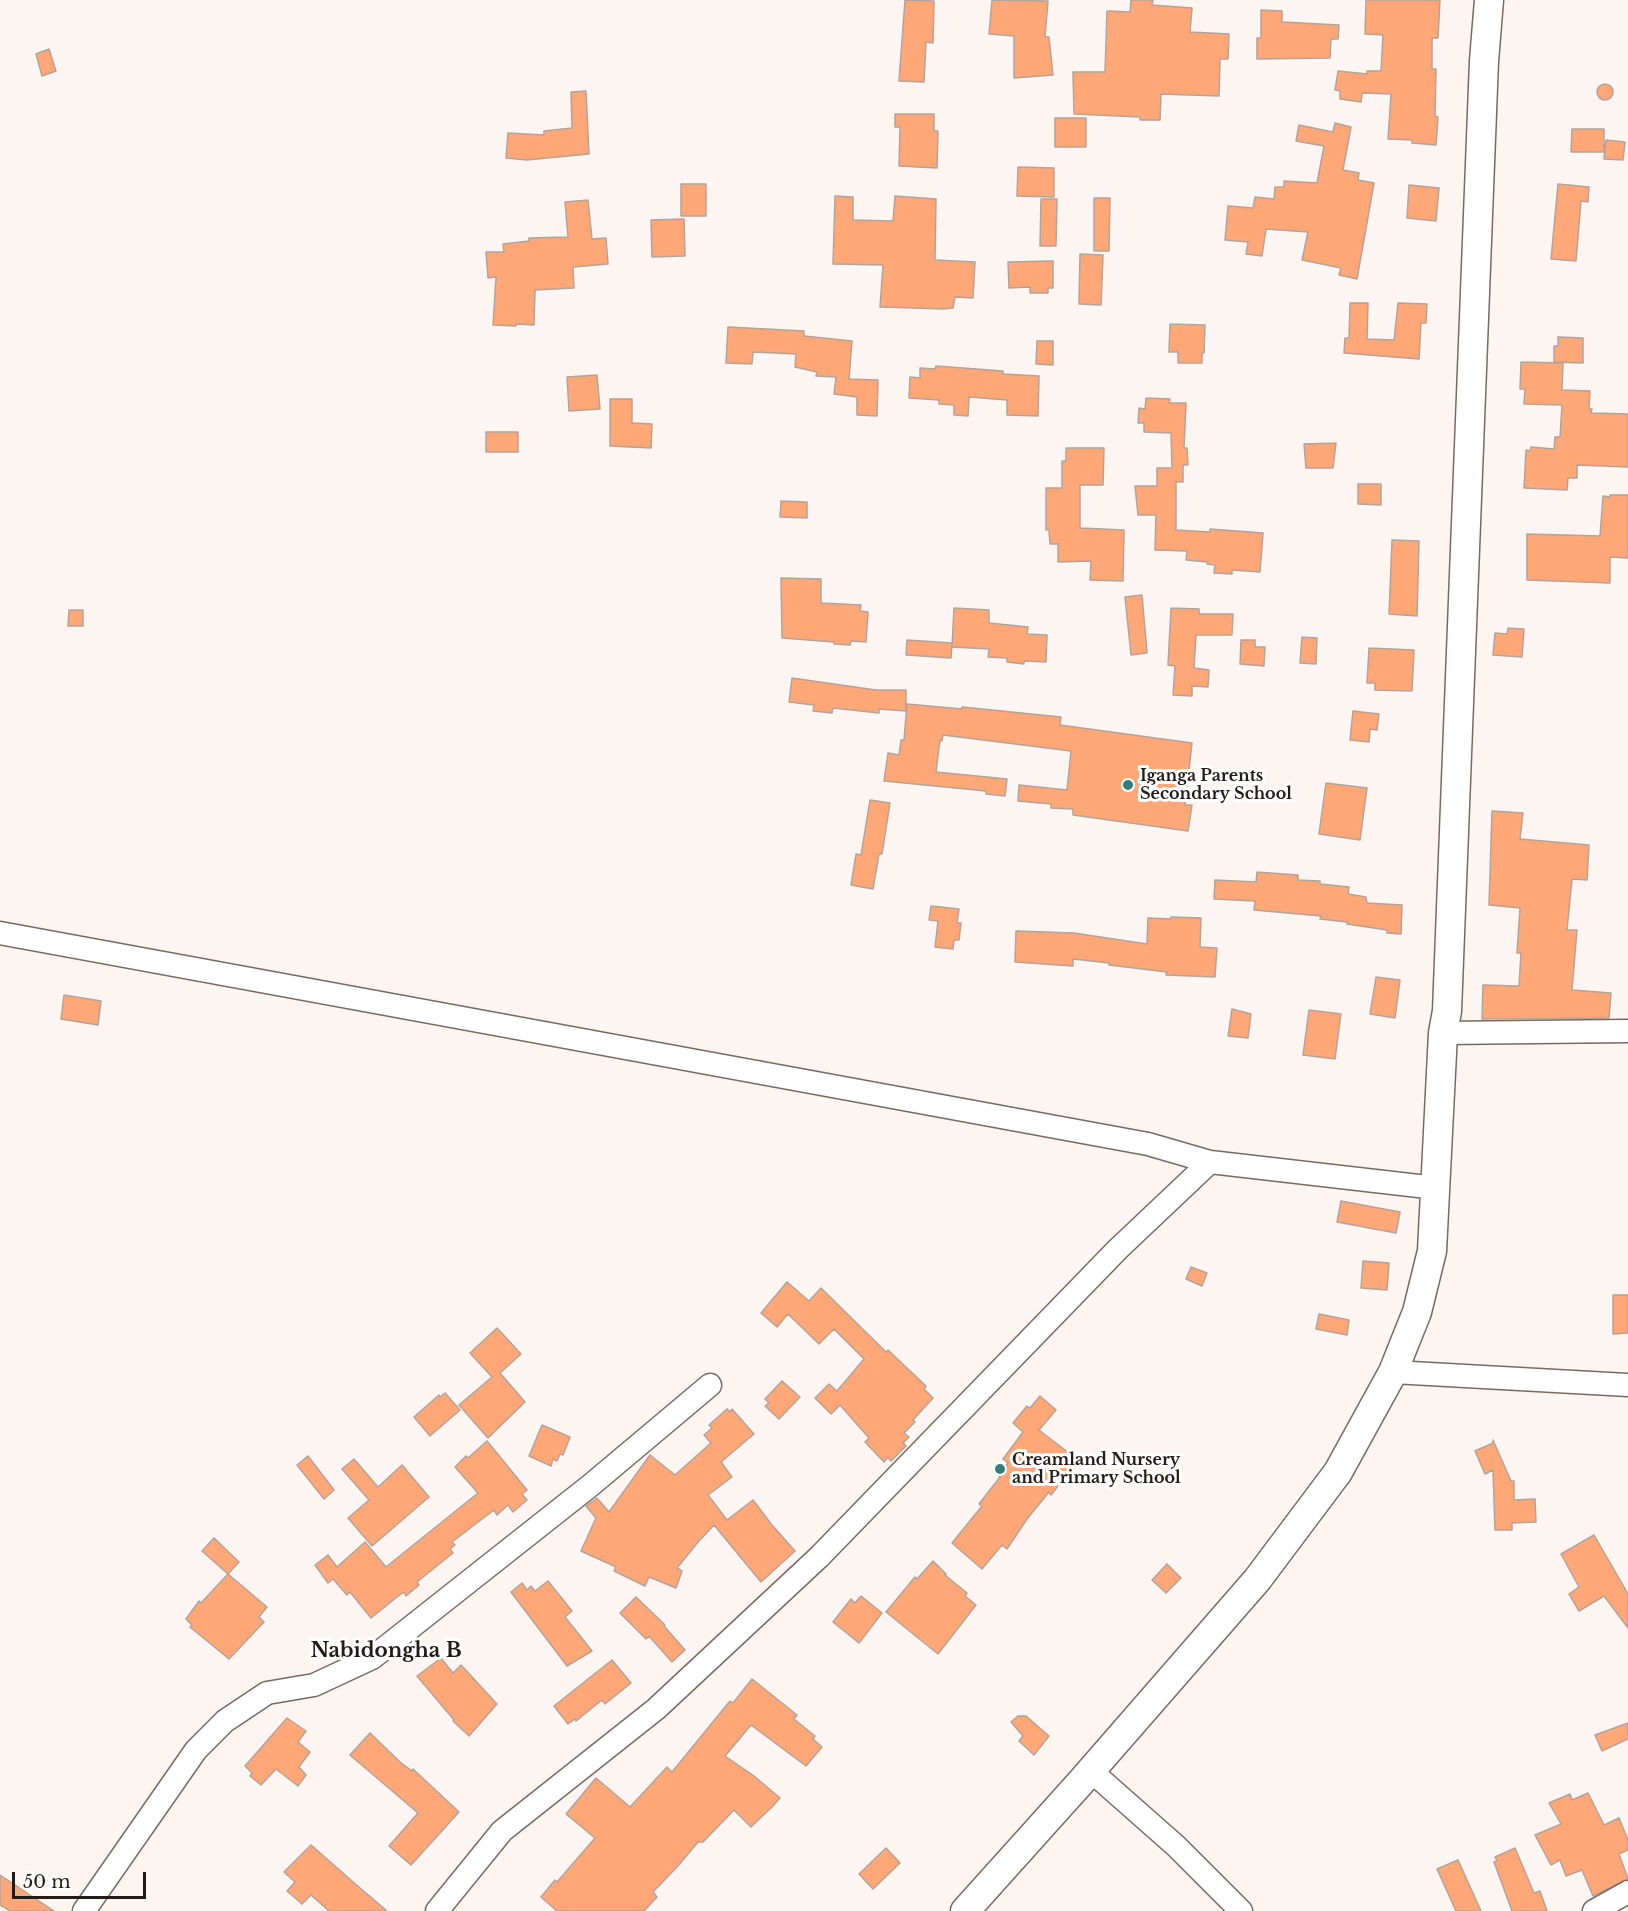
<!DOCTYPE html>
<style>
body{margin:0}
#map{position:relative;width:1628px;height:1911px;overflow:hidden;background:#fdf5f1;font-family:"Libre Baskerville",serif}
canvas{display:block}
.scale{position:absolute;left:12px;top:1872px;width:134px;height:27px;box-sizing:border-box;border:3px solid #221b17;border-top:0;padding-left:8px;font-size:18px;line-height:21px;white-space:nowrap;color:#221b17;-webkit-text-stroke:4px #fff;paint-order:stroke}
</style>
<div id="map">
<canvas width="1628" height="1911"></canvas>
<div class="scale">50 m</div>
</div>
<script>
const g = document.querySelector('canvas').getContext('2d');
g.lineJoin = 'round';
function fillPath(path, color) { g.fillStyle = color; g.fill(path, 'evenodd'); }
const shape = rows => new Path2D(rows.map(r => 'M' + r).join(''));
function trace(path, color, width, dash) { g.strokeStyle = color; g.lineWidth = width; g.lineCap = dash ? 'butt' : 'round'; g.setLineDash(dash || []); g.stroke(path); }
function write(font, color, halo, rows, align = 'center') {
  g.font = font + ' "Libre Baskerville",serif'; g.lineWidth = 6; g.setLineDash([]); g.textBaseline = 'middle'; g.strokeStyle = halo; g.fillStyle = color; for (const [text, x, y, turn = 0] of rows) {
    g.save(); g.translate(x, y); g.rotate((+turn || 0) * Math.PI / 180); g.textAlign = isNaN(turn) ? turn : align; if (halo) g.strokeText(text, 0, 0); g.fillText(text, 0, 0); g.restore();
  }
}
const building = shape([
 [905,0,934,1,933,43,926,42,924,82,899,81,905,0],
 [992,0,1048,1,1045,37,1049,37,1053,75,1014,78,1014,36,989,34,992,0],
 [1131,0,1153,0,1152,5,1192,8,1190,32,1229,34,1228,59,1220,59,1219,96,1161,94,1160,120,1140,120,1140,117,1074,114,1073,72,1105,72,1107,11,1130,12,1131,0],
 [1366,0,1440,0,1438,38,1432,38,1432,69,1436,69,1435,116,1438,117,1436,145,1412,143,1412,140,1388,139,1391,94,1362,93,1361,102,1340,99,1340,91,1335,90,1338,71,1367,74,1367,71,1381,71,1383,35,1365,34,1366,0],
 [1261,10,1282,11,1282,22,1339,25,1338,39,1331,39,1330,58,1257,59,1257,38,1261,38,1261,10],
 [49,49,56,71,42,76,36,54,49,49],
 '1597 92a8 8 0 1 1 16 0a8 8 0 1 1-16 0Z',
 [586,91,589,154,527,160,506,158,508,133,544,135,544,131,572,128,571,92,586,91],
 [895,114,934,114,934,131,938,131,937,168,899,166,900,127,895,127,895,114],
 [1055,118,1086,118,1086,147,1055,147,1055,118],
 [1335,123,1351,127,1343,170,1359,173,1358,180,1374,183,1357,279,1339,275,1341,268,1302,260,1308,232,1266,229,1262,256,1246,254,1248,242,1225,240,1228,206,1253,208,1255,197,1274,199,1275,187,1284,187,1284,181,1317,183,1324,146,1296,141,1299,125,1333,132,1335,123],
 [1572,129,1604,129,1604,152,1571,152,1572,129],
 [1606,140,1625,142,1623,160,1604,159,1606,140],
 [1018,167,1054,168,1054,197,1017,196,1018,167],
 [681,184,706,184,706,216,681,216,681,184],
 [1558,184,1589,187,1588,202,1581,201,1576,261,1551,259,1558,184],
 [1409,185,1439,188,1436,221,1407,218,1409,185],
 [835,196,853,197,853,220,893,221,895,196,936,199,935,260,975,262,973,298,955,297,953,308,943,309,880,307,883,265,833,264,835,196],
 [1094,198,1110,198,1109,251,1094,251,1094,198],
 [1041,199,1057,199,1056,246,1040,246,1041,199],
 [588,200,592,239,606,238,608,264,573,267,574,288,535,290,534,325,516,324,516,326,493,325,496,277,488,278,486,252,504,252,503,244,529,241,529,238,568,237,565,202,588,200],
 [684,219,685,256,652,257,651,220,684,219],
 [1080,254,1103,255,1101,305,1079,304,1080,254],
 [1053,261,1053,288,1048,288,1048,293,1030,293,1030,287,1009,288,1008,262,1053,261],
 [1350,303,1368,303,1367,339,1394,340,1398,303,1427,304,1426,323,1421,323,1419,359,1344,353,1345,338,1349,338,1350,303],
 [1170,324,1205,325,1204,353,1202,353,1202,363,1178,363,1178,352,1169,352,1170,324],
 [728,327,804,331,804,336,852,341,849,379,878,380,877,416,857,415,857,397,834,394,836,377,816,376,817,372,795,367,796,354,753,352,752,364,726,363,728,327],
 [1558,337,1583,338,1583,363,1554,362,1554,346,1558,346,1558,337],
 [1037,341,1053,341,1053,365,1036,364,1037,341],
 [1521,362,1563,363,1562,390,1590,391,1589,409,1592,409,1591,413,1628,414,1628,467,1577,465,1577,478,1568,478,1567,490,1524,488,1526,450,1530,451,1531,447,1554,449,1555,437,1560,437,1562,405,1524,404,1525,389,1520,389,1521,362],
 [936,366,1003,371,1003,374,1039,376,1038,416,1007,415,1007,400,969,397,968,416,954,415,954,405,939,404,939,400,909,398,910,377,920,378,920,368,935,369,936,366],
 [597,375,600,409,569,411,567,377,597,375],
 [1146,398,1170,399,1169,403,1186,403,1184,448,1187,448,1188,465,1183,465,1183,482,1176,482,1176,530,1210,532,1210,529,1263,533,1260,572,1232,570,1232,574,1214,573,1215,565,1207,564,1208,562,1186,560,1187,551,1155,550,1156,515,1138,515,1135,486,1157,486,1157,468,1172,468,1171,433,1144,432,1144,423,1138,423,1139,408,1145,409,1146,398],
 [610,399,632,399,632,423,652,424,651,448,610,446,610,399],
 [486,432,518,432,518,452,486,452,486,432],
 [1336,443,1333,468,1306,468,1304,444,1336,443],
 [1066,448,1104,448,1103,485,1080,485,1080,528,1124,530,1123,581,1090,580,1091,561,1058,562,1058,544,1050,544,1049,530,1046,530,1046,488,1062,488,1062,461,1066,461,1066,448],
 [1358,484,1381,484,1381,505,1358,504,1358,484],
 [1610,495,1628,495,1628,558,1610,557,1610,583,1527,580,1527,534,1600,536,1603,496,1610,497,1610,495],
 [781,501,807,502,807,518,780,517,781,501],
 [1392,540,1419,541,1417,616,1389,614,1392,540],
 [781,578,821,579,821,603,861,605,860,611,868,612,866,642,851,641,850,645,834,644,834,642,782,638,781,578],
 [1142,595,1147,653,1131,655,1125,597,1142,595],
 [954,608,989,610,989,623,1028,627,1027,634,1047,635,1046,662,1024,661,1024,664,1007,662,1007,658,988,657,989,649,952,647,954,608],
 [1171,608,1199,609,1199,614,1233,614,1232,635,1196,635,1194,668,1209,670,1208,687,1192,686,1192,696,1173,695,1175,666,1168,665,1171,608],
 [69,610,83,610,83,626,68,626,69,610],
 [1508,628,1524,629,1522,657,1493,655,1495,633,1507,634,1508,628],
 [1302,637,1317,638,1316,664,1300,663,1302,637],
 [907,640,952,643,951,658,906,655,907,640],
 [1241,640,1255,640,1255,647,1265,647,1264,666,1240,664,1241,640],
 [1369,648,1414,650,1412,691,1375,690,1375,683,1367,683,1369,648],
 [792,678,876,690,906,690,906,711,879,709,879,713,833,708,832,713,813,711,814,705,789,702,792,678],
 [907,704,962,709,962,707,1061,717,1060,725,1192,743,1185,805,1192,805,1188,831,1073,815,1073,809,1051,808,1051,804,1018,801,1019,785,1067,790,1071,751,943,735,942,741,940,740,936,772,1007,779,1005,796,986,794,986,791,884,781,888,753,899,755,901,740,904,740,907,704],
 [1353,711,1379,714,1377,730,1370,729,1369,742,1350,740,1353,711],
 [1326,783,1367,788,1360,840,1319,834,1326,783],
 [870,800,890,803,882,854,879,854,873,889,851,885,856,854,861,855,870,800],
 [1492,811,1523,813,1520,839,1589,845,1587,880,1572,879,1567,930,1577,930,1572,990,1611,993,1609,1018,1482,1019,1483,985,1519,986,1521,953,1517,953,1520,908,1489,905,1492,811],
 [1257,872,1298,875,1298,880,1320,881,1320,884,1349,887,1348,894,1366,897,1367,903,1402,905,1401,934,1387,933,1387,930,1347,924,1347,922,1320,919,1321,916,1254,910,1255,901,1214,899,1215,880,1256,882,1257,872],
 [931,906,959,909,957,923,961,923,959,940,954,940,953,949,935,947,938,921,929,920,931,906],
 [1171,917,1201,918,1200,947,1217,948,1215,977,1166,975,1167,972,1109,965,1109,963,1073,959,1073,966,1015,962,1016,931,1074,933,1147,944,1148,918,1171,919,1171,917],
 [1376,977,1400,980,1395,1018,1370,1014,1376,977],
 [64,995,101,1001,98,1025,61,1019,64,995],
 [1232,1009,1251,1014,1248,1038,1228,1036,1232,1009],
 [1309,1010,1341,1014,1335,1059,1303,1055,1309,1010],
 [1341,1201,1400,1212,1396,1233,1337,1222,1341,1201],
 [1363,1261,1389,1263,1387,1290,1361,1288,1363,1261],
 [1191,1267,1207,1273,1202,1286,1186,1279,1191,1267],
 [787,1282,809,1301,821,1288,886,1352,888,1350,926,1386,924,1389,933,1398,913,1420,915,1422,904,1433,909,1437,903,1443,906,1446,891,1461,888,1457,884,1462,865,1442,869,1438,840,1405,831,1414,815,1398,829,1384,837,1391,864,1359,834,1329,819,1344,788,1314,777,1327,761,1313,787,1282],
 [1613,1295,1628,1295,1628,1333,1613,1334,1613,1295],
 [1319,1314,1349,1320,1347,1335,1316,1329,1319,1314],
 [497,1328,521,1354,500,1373,525,1402,488,1438,459,1405,492,1377,470,1353,497,1328],
 [782,1381,800,1397,779,1419,765,1406,769,1403,765,1399,782,1381],
 [445,1393,460,1410,430,1436,414,1417,439,1395,440,1397,445,1393],
 [1040,1396,1056,1410,1039,1430,1078,1460,1051,1495,1049,1492,1027,1519,1007,1549,1002,1545,982,1569,952,1543,982,1506,979,1504,1000,1477,998,1475,1008,1463,1003,1459,1023,1432,1013,1423,1027,1406,1030,1408,1040,1396],
 [727,1409,730,1412,732,1409,754,1434,721,1462,732,1477,708,1495,727,1520,753,1500,772,1525,795,1551,761,1582,714,1525,699,1541,677,1568,682,1571,676,1588,649,1577,645,1586,614,1571,616,1567,581,1551,596,1518,586,1506,597,1498,609,1512,650,1455,675,1475,711,1443,704,1435,712,1428,709,1425,727,1409],
 [542,1425,570,1437,563,1455,560,1454,557,1461,553,1459,551,1466,529,1456,542,1425],
 [1493,1440,1511,1481,1514,1481,1514,1500,1535,1499,1536,1522,1512,1523,1512,1530,1495,1530,1493,1470,1485,1474,1475,1451,1493,1443,1493,1440],
 [487,1441,527,1490,522,1494,527,1500,513,1512,508,1505,497,1515,494,1510,452,1542,455,1545,450,1549,453,1553,417,1582,419,1585,406,1596,404,1592,397,1597,371,1618,350,1592,347,1595,333,1579,328,1583,315,1565,328,1555,337,1567,365,1542,386,1567,478,1493,455,1467,466,1456,468,1458,487,1441],
 [308,1456,334,1490,324,1499,297,1465,308,1456],
 [354,1459,378,1487,402,1465,429,1497,372,1546,348,1518,369,1500,342,1469,354,1459],
 [1594,1535,1628,1594,1628,1628,1604,1596,1579,1611,1569,1594,1579,1587,1561,1554,1594,1535],
 [214,1538,239,1562,228,1574,267,1607,259,1617,264,1622,229,1659,190,1627,192,1625,186,1619,199,1601,201,1603,228,1574,202,1551,214,1538],
 [933,1561,946,1574,945,1575,967,1593,965,1596,976,1605,938,1654,886,1612,915,1577,917,1579,933,1561],
 [1167,1564,1181,1578,1166,1593,1152,1580,1167,1564],
 [548,1581,572,1611,565,1617,592,1651,567,1666,511,1592,522,1583,527,1590,531,1586,535,1591,548,1581],
 [861,1596,882,1613,859,1643,833,1622,851,1599,855,1603,861,1596],
 [636,1597,665,1625,664,1626,685,1650,672,1662,649,1636,646,1639,620,1613,636,1597],
 [441,1658,453,1673,461,1665,497,1704,469,1736,453,1721,454,1720,417,1676,441,1658],
 [612,1660,631,1683,605,1704,602,1700,576,1721,575,1719,568,1724,554,1706,612,1660],
 [752,1679,797,1715,794,1719,815,1736,813,1739,822,1747,806,1766,751,1725,725,1756,754,1776,780,1798,773,1806,751,1827,734,1810,703,1842,698,1842,677,1867,653,1892,657,1897,644,1911,557,1911,541,1897,555,1880,557,1882,595,1838,566,1814,596,1778,630,1807,667,1767,672,1772,730,1701,733,1703,752,1679],
 [1018,1716,1026,1716,1049,1736,1034,1755,1019,1741,1023,1736,1011,1722,1018,1716],
 [287,1718,306,1731,298,1742,310,1752,299,1767,306,1775,298,1786,276,1769,261,1785,250,1776,252,1773,245,1766,287,1718],
 [1628,1723,1628,1739,1602,1751,1595,1735,1628,1723],
 [370,1733,400,1762,412,1771,413,1769,459,1812,411,1865,389,1846,418,1813,350,1755,370,1733],
 [1588,1793,1604,1825,1619,1818,1628,1840,1628,1850,1619,1854,1628,1879,1593,1896,1582,1870,1566,1876,1560,1860,1551,1865,1535,1835,1561,1824,1549,1803,1570,1794,1572,1800,1588,1793],
 [311,1845,360,1888,387,1911,329,1911,311,1895,302,1904,287,1891,295,1882,284,1872,311,1845],
 [886,1848,900,1863,873,1889,859,1874,886,1848],
 [1515,1848,1534,1893,1540,1891,1547,1911,1512,1911,1494,1862,1497,1861,1495,1857,1515,1848],
 [1458,1860,1481,1911,1456,1911,1437,1869,1458,1860],
 [0,1875,54,1911,10,1911,0,1905,0,1875]
]);
const minor = shape([
 [0,933,1148,1144,1210,1162,1436,1188],
 [1443,1033,1628,1031],
 [1393,1372,1628,1385],
 [1091,1771,1176,1846,1241,1911],
 [84,1911,196,1750,225,1721,267,1693,314,1685,372,1658,591,1485,710,1385],
 [437,1911,502,1831,656,1709,819,1557,1118,1249,1210,1162],
 [1594,1911,1628,1892]
]);
const major = shape([
 [965,1911,1081,1782,1257,1580,1338,1472,1393,1372,1417,1312,1432,1251,1443,1033,1447,1011,1484,61,1489,0]
]);
const markers = [
 [1128,785,6,"#367e79"],
 [1000,1469,6,"#367e79"]
];
const poiNames = [
 ["Iganga Parents",1140,776],
 ["Secondary School",1140,794],
 ["Creamland Nursery",1012,1460],
 ["and Primary School",1012,1478]
];
const quarterNames = [
 ["Nabidongha B",386,1651]
];
fillPath(building, '#ffa776');
trace(building, '#b5a399', 1.5);
trace(minor, '#7a6960', 25);
trace(major, '#7a6960', 31);
trace(minor, '#fff', 22);
trace(major, '#fff', 28);
for (const [x, y, r, color] of markers) { const dot = new Path2D(); dot.arc(x, y, r, 0, 2 * Math.PI); g.fillStyle = color; g.fill(dot); trace(dot, '#fff', 2); }
write('bold 16px', '#221b17', '#fff', poiNames, 'left');
write('bold 20px', '#221b17', '#fff', quarterNames);
</script>
